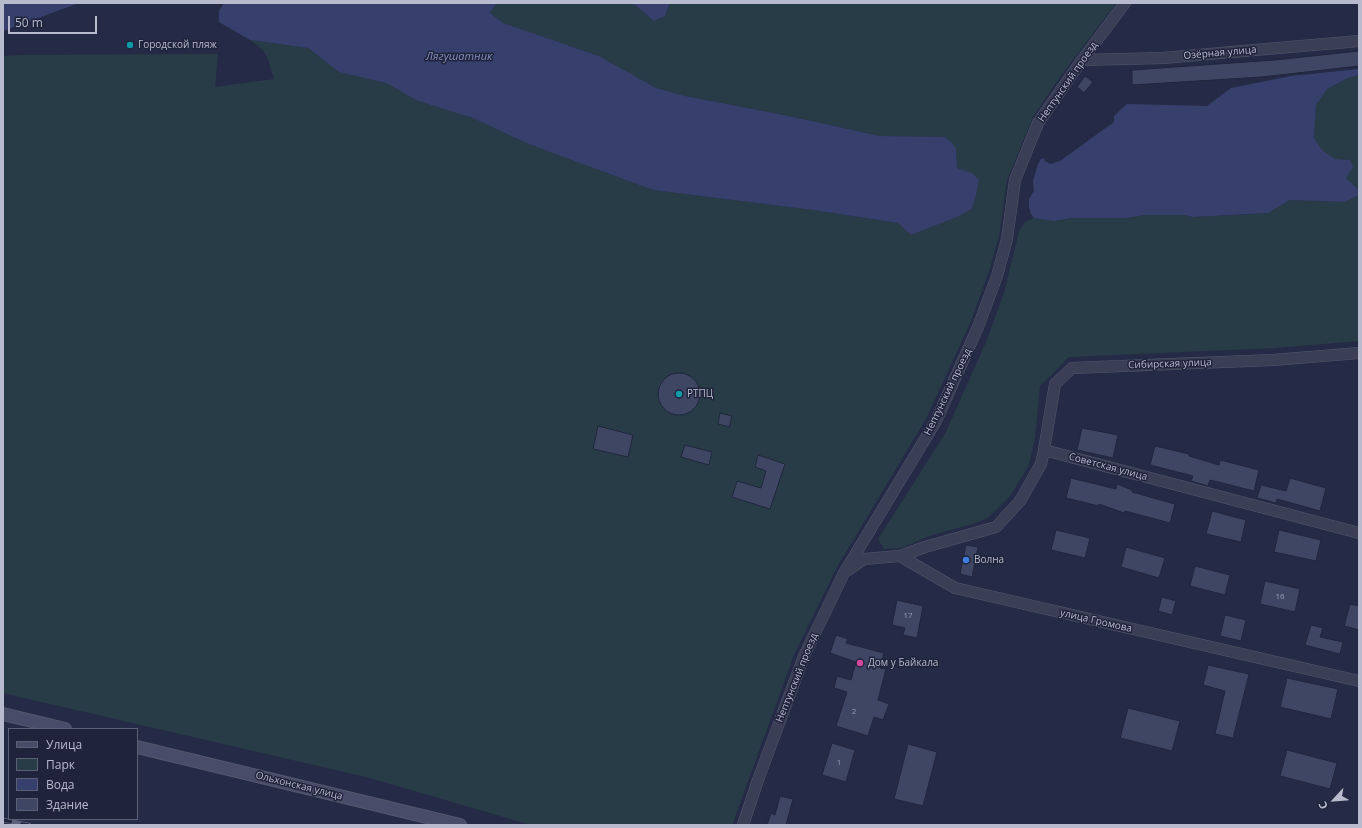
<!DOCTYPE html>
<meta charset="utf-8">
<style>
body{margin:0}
#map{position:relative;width:1362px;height:828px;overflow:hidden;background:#252b46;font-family:"Open Sans",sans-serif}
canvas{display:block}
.frame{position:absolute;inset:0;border:4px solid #b8bbce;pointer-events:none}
.legend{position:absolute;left:8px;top:728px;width:130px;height:92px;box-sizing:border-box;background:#1f233b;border:1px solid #5c6076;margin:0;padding:5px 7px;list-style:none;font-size:12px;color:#b8bbce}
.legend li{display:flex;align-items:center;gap:8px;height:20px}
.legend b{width:20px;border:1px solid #5c6076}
.north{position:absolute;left:1314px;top:780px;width:40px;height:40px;-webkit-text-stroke:3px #1f233b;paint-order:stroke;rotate:244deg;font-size:11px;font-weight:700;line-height:16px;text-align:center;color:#b8bbce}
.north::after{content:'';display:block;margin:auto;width:14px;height:18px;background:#b8bbce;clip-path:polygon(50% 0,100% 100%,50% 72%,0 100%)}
.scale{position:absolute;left:8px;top:16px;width:89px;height:18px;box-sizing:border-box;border:2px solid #b8bbce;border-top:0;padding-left:5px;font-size:12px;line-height:14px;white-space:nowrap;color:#b8bbce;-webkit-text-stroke:3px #1f233b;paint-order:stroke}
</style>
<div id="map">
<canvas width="1362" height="828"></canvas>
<div class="frame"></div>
<ul class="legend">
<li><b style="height:5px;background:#484c69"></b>Улица</li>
<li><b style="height:11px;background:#283c47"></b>Парк</li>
<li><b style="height:11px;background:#37406c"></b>Вода</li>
<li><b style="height:11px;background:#3f4664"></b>Здание</li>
</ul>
<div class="north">С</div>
<div class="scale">50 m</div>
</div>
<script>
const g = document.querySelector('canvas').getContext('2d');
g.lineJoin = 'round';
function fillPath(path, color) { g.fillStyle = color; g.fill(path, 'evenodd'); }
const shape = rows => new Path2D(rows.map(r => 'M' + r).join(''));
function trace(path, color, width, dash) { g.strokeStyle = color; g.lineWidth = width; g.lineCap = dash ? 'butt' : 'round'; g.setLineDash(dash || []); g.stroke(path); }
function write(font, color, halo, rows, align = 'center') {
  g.font = font + ' "Open Sans",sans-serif'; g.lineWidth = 3; g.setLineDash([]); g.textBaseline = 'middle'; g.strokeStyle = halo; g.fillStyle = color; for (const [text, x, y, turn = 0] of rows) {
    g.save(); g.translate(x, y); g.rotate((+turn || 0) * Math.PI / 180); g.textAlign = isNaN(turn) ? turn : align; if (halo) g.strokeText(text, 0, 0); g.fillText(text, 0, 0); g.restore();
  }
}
const green = shape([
 [496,3,627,3,635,5,654,21,665,16,670,3,1116,3,1062,74,1033,117,1007,180,999,237,989,271,971,321,927,417,837,567,794,655,732,825,531,825,370,778,3,693,3,56,24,55,218,54,215,87,274,79,268,59,263,50,250,40,308,48,339,72,386,83,418,101,473,118,526,143,653,190,813,210,898,223,911,235,957,217,972,209,976,195,972,173,957,168,956,149,945,137,880,136,779,114,685,96,656,88,599,56,503,23,490,13],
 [1359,75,1359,190,1346,178,1350,160,1335,159,1323,151,1314,138,1316,105,1327,89,1348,78],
 [1359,195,1359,341,1275,348,1069,357,1040,386,1035,438,1028,467,1010,496,989,517,976,523,929,536,901,548,884,549,878,539,945,434,986,342,1004,293,1019,232,1025,222,1034,218,1054,221,1072,218,1126,218,1145,215,1184,215,1193,217,1256,214,1268,213,1290,200,1345,202]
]);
const water = shape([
 [3,3,79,3,3,31],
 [224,3,496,3,490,13,503,23,599,56,656,88,685,96,779,114,880,136,945,137,951,142,956,149,957,168,972,173,979,180,976,195,972,209,957,217,911,235,898,223,813,210,653,190,526,143,473,118,418,101,386,83,339,72,308,48,250,40,219,22,219,11],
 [627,3,670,3,665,16,654,21,635,5],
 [1359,69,1359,75,1348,78,1327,89,1316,105,1314,138,1323,151,1335,159,1350,160,1353,167,1346,178,1359,190,1359,195,1345,202,1290,200,1268,213,1193,217,1184,215,1145,215,1126,218,1072,218,1054,221,1034,218,1031,214,1029,207,1029,199,1034,191,1033,181,1038,164,1041,159,1044,158,1045,161,1050,164,1060,161,1114,122,1114,116,1127,104,1207,106,1231,88,1291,76]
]);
const building = shape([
 [1359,51,1359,66,1262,77,1132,85,1132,70,1275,60,1359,51],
 [1085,76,1093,82,1084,93,1077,87,1085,76],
 '658 394a21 21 0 1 1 42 0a21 21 0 1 1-42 0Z',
 [720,413,732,416,729,427,718,424,720,413],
 [598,426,633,435,628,457,593,449,598,426],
 [1082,428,1118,435,1113,458,1077,450,1082,428],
 [685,445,712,452,709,465,681,457,685,445],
 [1155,446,1189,454,1189,456,1219,465,1220,460,1259,470,1254,491,1210,480,1208,486,1191,481,1193,476,1150,465,1155,446],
 [758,455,785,464,770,509,732,497,737,481,761,488,766,471,755,467,758,455],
 [1071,478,1116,489,1117,484,1132,490,1132,492,1175,504,1170,523,1125,511,1124,513,1099,504,1099,506,1066,498,1071,478],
 [1290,478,1326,488,1320,511,1277,499,1276,503,1257,498,1261,485,1286,491,1290,478],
 [1212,511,1246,520,1241,542,1206,534,1212,511],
 [1056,530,1090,538,1085,558,1051,550,1056,530],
 [1279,530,1321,540,1316,561,1274,552,1279,530],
 [966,545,978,547,972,577,960,574,966,545],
 [1126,547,1165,558,1159,578,1121,567,1126,547],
 [1195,566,1230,575,1225,595,1190,586,1195,566],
 [1265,581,1300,589,1295,612,1260,604,1265,581],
 [1162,597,1176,601,1172,615,1158,611,1162,597],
 [897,600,923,606,917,638,903,635,905,628,892,625,897,600],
 [1350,604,1359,606,1359,630,1344,626,1350,604],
 [1225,615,1246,620,1241,641,1220,636,1225,615],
 [1311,625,1323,628,1320,637,1343,642,1340,654,1305,645,1311,625],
 [836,635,848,639,846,643,884,653,880,668,886,669,878,700,889,704,883,720,874,717,868,736,836,726,847,692,834,688,837,676,851,680,856,662,830,653,836,635],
 [1208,665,1249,674,1233,738,1215,734,1225,691,1203,685,1208,665],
 [1287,678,1338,689,1331,719,1280,707,1287,678],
 [1128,708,1180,721,1172,751,1120,738,1128,708],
 [832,743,855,750,846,782,822,775,832,743],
 [908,744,937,752,923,806,894,799,908,744],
 [1287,750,1337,763,1330,789,1280,776,1287,750],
 [780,796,793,799,786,825,767,825,771,813,775,815,780,796]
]);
const street = shape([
 [1082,60,1163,58,1359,41],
 [1044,450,1055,384,1072,368,1273,360,1359,353],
 [900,556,925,547,996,527,1020,501,1041,464,1044,450,1359,533],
 [848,570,864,559,900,556,955,588,1359,681],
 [743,825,758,780,804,656,844,573,936,421,978,327,997,276,1007,239,1015,180,1038,123,1082,60,1125,3]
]);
const secondary = shape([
 [3,714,65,729],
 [137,747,460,825]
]);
const rail = shape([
 [3,820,29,825]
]);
const markers = [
 [130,45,4,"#0f9aa8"],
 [679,394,4,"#0f9aa8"],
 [966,560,4,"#3f7fe0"],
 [860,663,4,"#d1479c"]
];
const numberNames = [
 ["16",1280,597],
 ["17",908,616],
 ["2",854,712],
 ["1",839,763]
];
const poiNames = [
 ["Городской пляж",138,45],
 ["РТПЦ",687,394],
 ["Волна",974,560],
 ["Дом у Байкала",868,663]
];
const streetNames = [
 ["Озёрная улица",1220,53,-5],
 ["Нептунский проезд",1068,82,-55],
 ["Сибирская улица",1170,364,-2],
 ["Нептунский проезд",948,392,-64],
 ["Советская улица",1108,467,15],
 ["улица Громова",1096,621,13],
 ["Нептунский проезд",797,678,-68],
 ["Ольхонская улица",299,786,14]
];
const waterNames = [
 ["Лягушатник",459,57]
];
fillPath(green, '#283c47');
fillPath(water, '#37406c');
fillPath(building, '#3f4664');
trace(building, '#21263d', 1);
trace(street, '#53576d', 12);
trace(secondary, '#53576d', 14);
trace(street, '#3a3f55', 11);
trace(secondary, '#484c69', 12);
trace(rail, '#5c627d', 4.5);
trace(rail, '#1f233b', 3, [9]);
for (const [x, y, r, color] of markers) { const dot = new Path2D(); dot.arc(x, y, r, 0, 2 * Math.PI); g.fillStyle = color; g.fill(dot); trace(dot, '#1f233b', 1.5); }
write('8px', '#9a9eb4', null, numberNames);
write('10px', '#b8bbce', '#1f233b', poiNames, 'left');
write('10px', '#b8bbce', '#1f233b', streetNames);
write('italic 11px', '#858fbc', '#1f233b', waterNames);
</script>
